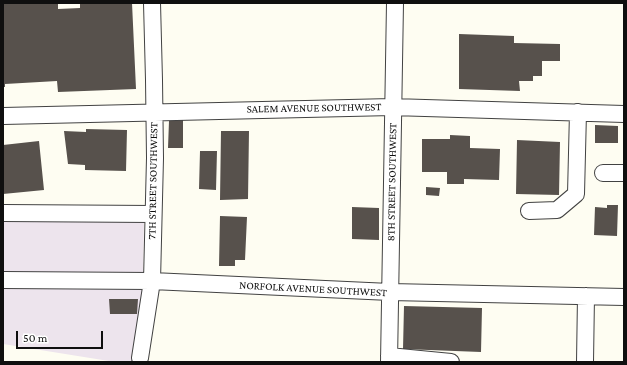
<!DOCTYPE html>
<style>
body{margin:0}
#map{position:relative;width:627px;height:365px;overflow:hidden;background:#fefdf2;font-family:"Crimson Pro",serif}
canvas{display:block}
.frame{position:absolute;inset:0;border:4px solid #0f0f0f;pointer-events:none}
.scale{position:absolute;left:16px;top:331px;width:87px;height:18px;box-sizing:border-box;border:2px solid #0f0f0f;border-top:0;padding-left:5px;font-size:12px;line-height:14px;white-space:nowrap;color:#0f0f0f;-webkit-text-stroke:3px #fff;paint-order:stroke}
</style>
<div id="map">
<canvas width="627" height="365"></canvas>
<div class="frame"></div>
<div class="scale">50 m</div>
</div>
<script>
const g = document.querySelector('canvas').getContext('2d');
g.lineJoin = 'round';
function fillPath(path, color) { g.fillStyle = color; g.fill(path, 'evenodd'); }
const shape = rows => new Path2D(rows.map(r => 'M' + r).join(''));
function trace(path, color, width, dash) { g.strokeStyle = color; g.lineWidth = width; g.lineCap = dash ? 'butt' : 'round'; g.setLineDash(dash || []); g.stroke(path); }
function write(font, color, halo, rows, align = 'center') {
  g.font = font + ' "Crimson Pro",serif'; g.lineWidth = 4; g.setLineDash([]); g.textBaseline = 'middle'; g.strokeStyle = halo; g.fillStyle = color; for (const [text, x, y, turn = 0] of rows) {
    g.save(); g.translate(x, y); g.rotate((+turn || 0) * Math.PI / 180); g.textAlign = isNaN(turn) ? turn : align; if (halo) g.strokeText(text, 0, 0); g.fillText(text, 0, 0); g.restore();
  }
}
const industrial = shape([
 [3,217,144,218,143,298,134,362,115,362,3,344]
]);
const building = shape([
 [3,3,58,3,58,9,80,8,80,3,132,3,136,89,58,92,57,81,5,84,5,87,3,87],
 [459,34,514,36,514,43,560,44,560,61,542,61,542,76,533,76,533,81,519,81,520,91,459,89],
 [183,120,183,148,168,148,169,121],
 [595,125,618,126,618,143,595,143],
 [86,129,127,130,126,171,85,170,85,165,68,164,64,131,86,132],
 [221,131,249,131,248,199,220,200],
 [450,135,470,136,470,148,500,149,499,180,464,179,464,184,447,184,447,172,422,172,422,139,450,139],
 [517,140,560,142,559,195,516,194],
 [39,141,44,190,3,194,3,145],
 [200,151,217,151,216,190,199,189],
 [426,187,440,188,439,196,426,195],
 [607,205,618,205,617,236,594,235,595,207,607,208],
 [352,207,379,208,379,240,352,239],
 [220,216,247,217,245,260,235,260,235,266,219,266],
 [109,299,138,299,137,314,110,314],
 [404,306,482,308,481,352,403,349]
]);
const minor = shape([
 [3,116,392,107,624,114],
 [603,173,624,173],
 [529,211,557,210,576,194,578,112],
 [3,213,153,214],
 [3,280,152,281,390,292,624,297],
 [389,356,451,362],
 [140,358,152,281,155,158,154,80,152,3],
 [389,362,395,3],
 [585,362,586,296]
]);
const streetNames = [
 ["SALEM AVENUE SOUTHWEST",314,108,-1],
 ["7TH STREET SOUTHWEST",153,181,-89],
 ["8TH STREET SOUTHWEST",392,182,-89],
 ["NORFOLK AVENUE SOUTHWEST",313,289,3]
];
fillPath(industrial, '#ede4ed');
fillPath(building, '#57514c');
trace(minor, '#424242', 18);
trace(minor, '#fff', 16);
write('11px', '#0f0f0f', '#fff', streetNames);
</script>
